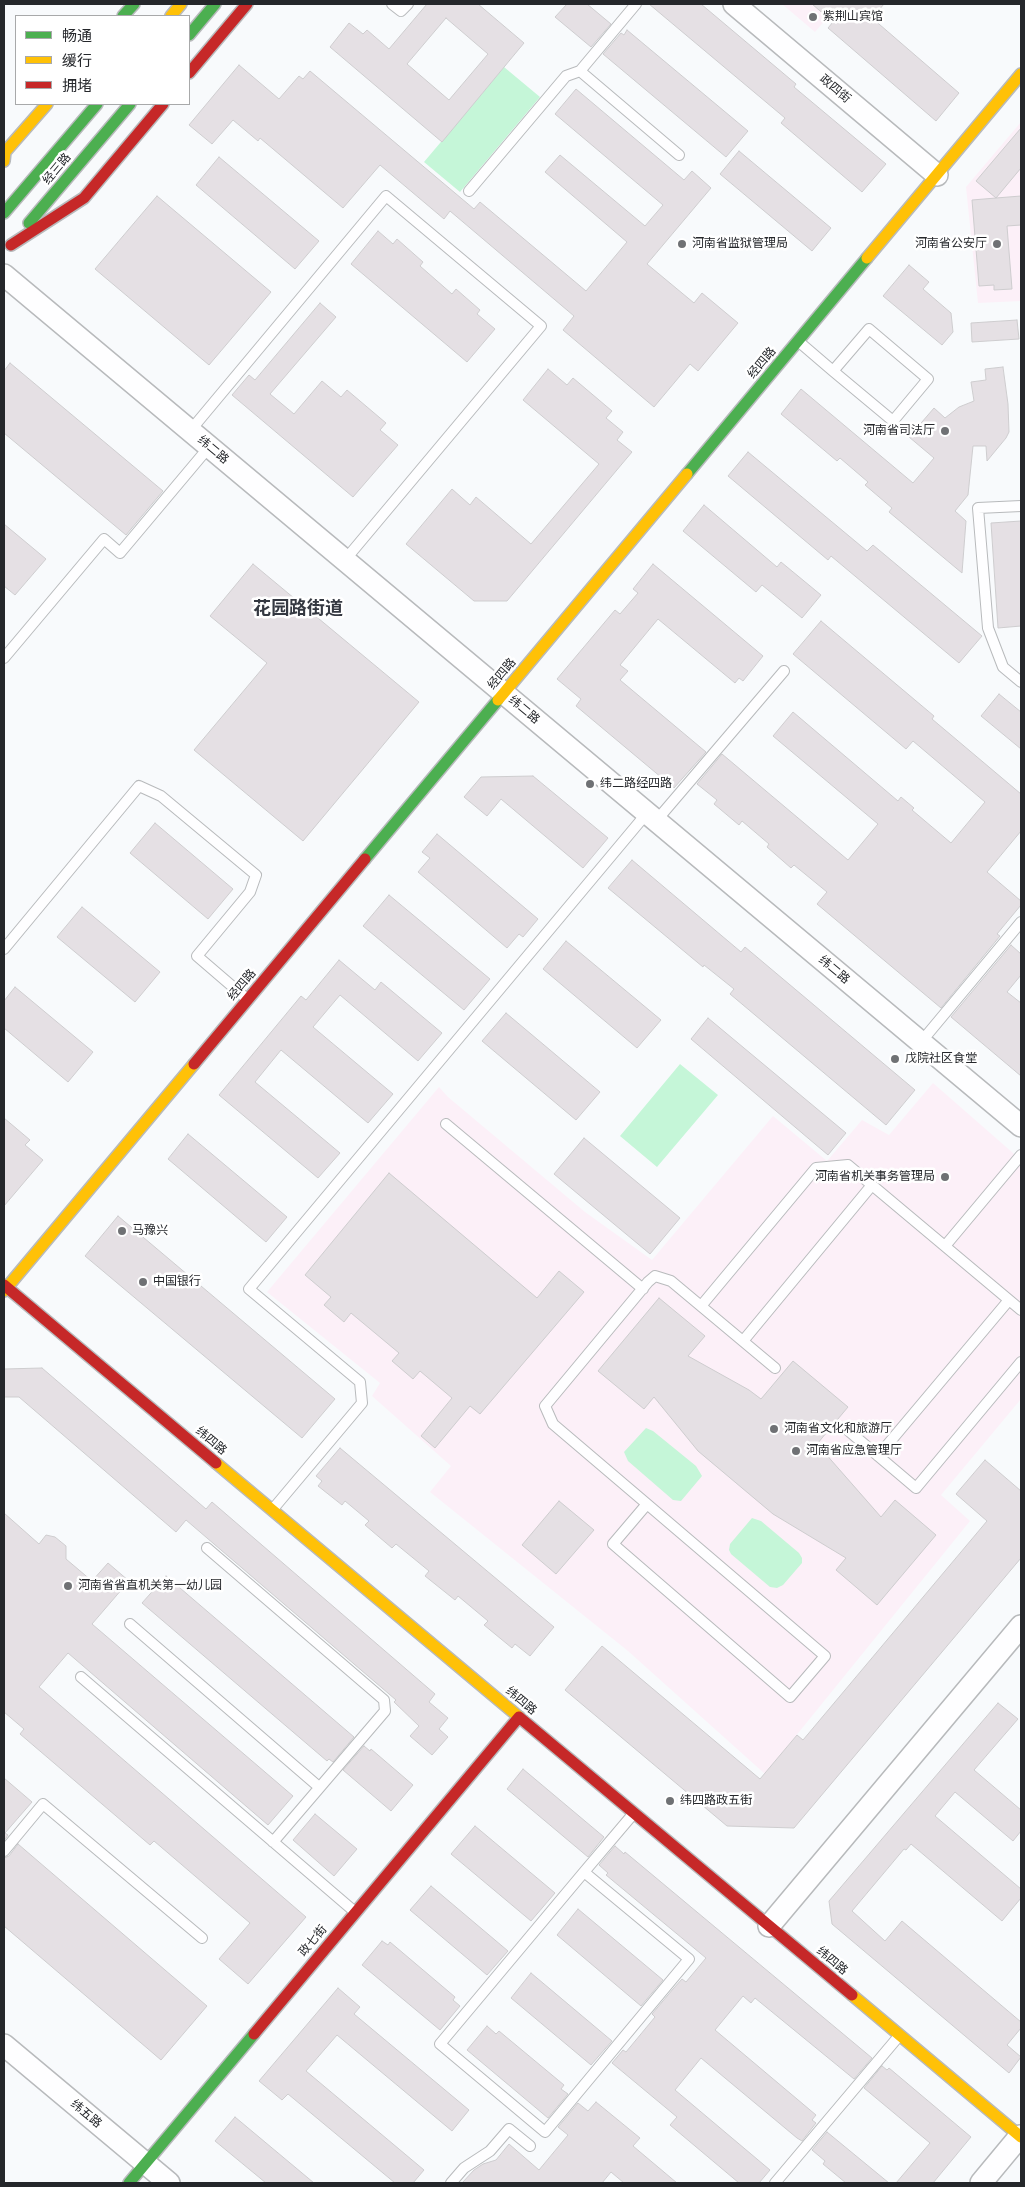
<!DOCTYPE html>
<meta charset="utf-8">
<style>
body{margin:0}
#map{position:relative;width:1025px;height:2187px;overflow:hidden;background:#f8fafc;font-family:"PT Sans Narrow","Noto Sans SC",sans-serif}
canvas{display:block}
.frame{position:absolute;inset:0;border:5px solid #25272b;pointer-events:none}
.legend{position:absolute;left:15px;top:15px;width:175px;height:90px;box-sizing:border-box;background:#fff;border:1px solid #a8a9aa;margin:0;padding:6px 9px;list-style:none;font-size:15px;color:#25272b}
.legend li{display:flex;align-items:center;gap:10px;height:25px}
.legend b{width:25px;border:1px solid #a8a9aa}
</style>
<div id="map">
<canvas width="1025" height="2187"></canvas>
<div class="frame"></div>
<ul class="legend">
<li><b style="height:6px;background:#4caf50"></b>畅通</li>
<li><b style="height:6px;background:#ffc107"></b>缓行</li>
<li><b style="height:6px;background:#c62828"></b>拥堵</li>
</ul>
</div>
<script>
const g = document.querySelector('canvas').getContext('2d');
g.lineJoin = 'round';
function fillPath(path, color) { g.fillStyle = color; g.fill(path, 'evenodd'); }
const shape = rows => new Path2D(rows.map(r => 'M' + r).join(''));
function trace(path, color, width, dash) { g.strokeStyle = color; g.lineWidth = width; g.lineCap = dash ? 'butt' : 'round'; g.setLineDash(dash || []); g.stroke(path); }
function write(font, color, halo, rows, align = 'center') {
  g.font = font + ' "PT Sans Narrow","Noto Sans SC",sans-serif'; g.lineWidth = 5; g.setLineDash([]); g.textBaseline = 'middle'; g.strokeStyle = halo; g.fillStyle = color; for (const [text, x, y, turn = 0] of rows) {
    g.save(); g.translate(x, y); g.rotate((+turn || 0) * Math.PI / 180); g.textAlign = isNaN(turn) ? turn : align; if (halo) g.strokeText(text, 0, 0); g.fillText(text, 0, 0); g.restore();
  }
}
const commercial = shape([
 [782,4,839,4,815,32],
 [1021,122,1021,301,978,303,966,187],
 [933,1083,1021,1160,1021,1399,941,1495,970,1521,765,1774,628,1651,430,1492,451,1466,372,1396,380,1383,267,1292,439,1087,448,1097,585,1212,652,1260,773,1116,827,1161,862,1120,889,1135]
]);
const green = shape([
 [504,67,540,97,460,192,424,162],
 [680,1064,718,1095,657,1167,620,1136],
 [646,1428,653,1431,696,1466,702,1476,681,1501,673,1500,628,1461,624,1452],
 [752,1518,761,1521,799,1553,802,1558,802,1563,783,1585,777,1588,770,1587,731,1554,729,1550,730,1544]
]);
const building = shape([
 [427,4,478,4,524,43,442,142,330,47,349,23,363,34,367,30,389,49,427,4],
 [446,18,488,54,449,100,407,64,446,18],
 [567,4,587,4,611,24,591,47,555,17,567,4],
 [649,4,701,4,796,84,794,87,886,164,862,192,781,123,785,118,649,4],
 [812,4,884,4,872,18,959,93,936,121,828,28,833,22,812,4],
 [627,30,748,131,726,157,603,54,621,33,624,35,627,30],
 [239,65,279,99,299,76,303,79,310,71,474,209,480,202,586,291,627,242,545,172,560,155,645,226,663,205,555,114,576,89,684,180,692,171,711,188,647,264,694,303,702,293,738,323,698,371,690,364,654,407,563,330,574,316,450,211,444,219,380,165,343,208,260,138,258,141,233,120,212,144,189,125,239,65],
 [1021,128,1021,168,996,198,1021,196,1021,225,1007,226,1012,289,994,290,994,285,979,286,972,200,996,198,976,181,1021,128],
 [739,151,831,228,812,251,720,174,739,151],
 [219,157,319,241,295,269,196,185,219,157],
 [157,196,271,292,209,365,95,269,157,196],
 [378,231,393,244,397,239,423,262,420,266,452,294,456,289,480,310,477,314,495,329,467,362,351,264,378,231],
 [909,265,929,282,923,289,951,313,953,332,942,345,883,296,909,265],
 [320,303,336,317,270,394,294,414,322,381,341,397,347,390,386,423,380,430,398,445,353,497,232,395,249,375,255,380,320,303],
 [1017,320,1019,339,972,342,971,323,1017,320],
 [10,363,163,491,126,535,4,433,4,371,10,363],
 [1003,367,1008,404,1009,432,1006,438,987,461,986,446,973,446,968,495,955,511,966,521,962,573,889,512,892,508,865,485,868,482,840,458,837,461,781,414,801,389,913,483,934,458,909,437,934,408,945,418,959,407,974,401,971,382,986,380,985,369,1003,367],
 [548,369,567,385,573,378,612,411,606,418,623,432,617,440,632,452,507,601,474,601,406,544,452,489,470,505,476,497,531,544,599,464,523,400,548,369],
 [748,452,867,551,873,545,982,636,959,663,831,556,828,560,728,476,748,452],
 [704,505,777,567,781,562,821,595,802,618,762,585,756,592,683,531,704,505],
 [1021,521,1021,626,998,628,991,523,1021,521],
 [4,524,46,559,15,595,4,586,4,524],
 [253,564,419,702,303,841,194,750,267,663,210,616,253,564],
 [653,564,763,656,743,681,739,678,735,683,658,619,620,665,628,671,620,680,706,752,674,788,576,706,581,699,557,679,615,610,620,614,638,593,633,589,653,564],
 [821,621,934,716,932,719,1021,794,1021,831,987,872,1021,901,1021,905,997,934,1000,936,941,1008,817,904,827,892,794,865,791,868,767,847,769,844,742,821,739,825,714,804,717,800,697,784,722,754,848,860,878,824,773,736,793,712,898,801,901,797,914,808,912,810,951,843,985,802,913,741,906,749,793,654,821,621],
 [999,694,1021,712,1021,749,981,716,999,694],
 [533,776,608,838,583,868,501,799,487,816,464,797,481,777,533,776],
 [155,823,233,889,208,919,130,853,155,823],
 [437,834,538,919,523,937,519,934,507,948,418,872,430,858,422,852,437,834],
 [632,860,741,952,745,947,915,1090,886,1125,730,994,734,989,704,965,703,967,608,888,632,860],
 [389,895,490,979,464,1010,363,926,389,895],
 [82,907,160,972,135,1002,57,937,82,907],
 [566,941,661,1020,637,1048,543,969,566,941],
 [1011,945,1021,954,1021,975,1007,992,1021,1003,1021,1076,951,1017,1011,945],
 [339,960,375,990,381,982,442,1033,418,1061,340,995,313,1027,393,1094,368,1123,281,1050,255,1082,340,1153,318,1178,219,1095,301,996,306,1000,339,960],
 [15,987,93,1052,68,1082,4,1028,4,1001,15,987],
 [506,1013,600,1092,576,1120,482,1041,506,1013],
 [708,1018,846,1133,828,1155,691,1039,708,1018],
 [4,1118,30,1140,25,1145,43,1160,4,1206,4,1118],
 [188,1134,287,1217,266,1242,168,1159,188,1134],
 [584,1138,680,1218,650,1254,554,1174,584,1138],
 [389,1173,537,1298,559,1271,584,1292,480,1414,470,1406,435,1448,421,1436,452,1398,420,1371,413,1379,392,1361,399,1353,351,1313,344,1322,324,1305,331,1297,305,1275,389,1173],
 [118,1216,335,1399,302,1438,85,1256,118,1216],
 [659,1298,705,1336,688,1356,749,1390,761,1399,793,1361,848,1407,817,1444,881,1517,895,1500,936,1535,877,1605,836,1570,846,1558,773,1514,698,1451,654,1397,644,1409,598,1371,659,1298],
 [42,1368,206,1509,212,1502,435,1694,429,1702,448,1718,439,1729,448,1737,432,1755,410,1736,419,1726,394,1702,396,1700,186,1520,176,1532,19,1397,4,1397,4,1369,42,1368],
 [340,1448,554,1627,530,1656,515,1644,512,1648,484,1625,488,1621,458,1596,455,1600,425,1576,429,1571,396,1544,392,1548,365,1525,369,1521,345,1501,342,1505,318,1486,322,1481,316,1476,340,1448],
 [985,1460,1021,1491,1021,1558,794,1828,727,1826,565,1690,602,1646,760,1779,797,1735,803,1740,987,1521,956,1494,985,1460],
 [559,1501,594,1530,556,1574,522,1545,559,1501],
 [4,1513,39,1544,46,1535,55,1537,66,1546,66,1559,92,1581,108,1563,129,1581,92,1624,293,1796,268,1825,68,1653,39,1687,306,1917,248,1984,219,1959,250,1923,154,1841,150,1845,20,1734,24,1729,4,1712,4,1513],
 [166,1576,354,1737,333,1762,329,1759,327,1761,142,1603,166,1576],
 [998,1703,1018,1719,974,1770,1021,1810,1021,1831,1013,1841,955,1792,935,1816,1021,1889,1021,1898,1002,1921,911,1844,906,1850,904,1849,852,1911,885,1941,902,1921,1021,2022,1021,2028,1007,2045,1021,2057,1009,2073,832,1924,829,1901,998,1703],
 [364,1746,370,1751,371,1749,413,1785,391,1811,343,1770,364,1746],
 [523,1769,604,1837,588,1857,507,1789,523,1769],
 [4,1778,32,1802,5,1833,8,1835,4,1841,4,1778],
 [315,1814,357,1849,334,1876,293,1840,315,1814],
 [475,1826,555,1893,531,1921,451,1854,475,1826],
 [18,1844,207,2006,161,2060,4,1926,4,1858,9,1856,18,1844],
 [615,1846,624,1854,625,1852,872,2058,854,2079,755,1998,751,2003,743,1996,715,2030,816,2115,812,2120,816,2123,802,2141,797,2138,701,2058,675,2090,770,2170,759,2183,739,2183,670,2125,677,2117,612,2063,623,2050,626,2052,655,2017,652,2014,673,1989,682,1979,686,1982,706,1958,606,1875,608,1873,599,1865,615,1846],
 [431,1886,508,1951,487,1975,410,1910,431,1886],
 [578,1909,663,1980,641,2006,557,1935,578,1909],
 [382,1941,388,1945,390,1942,455,1997,453,2000,460,2006,440,2030,362,1965,382,1941],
 [531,1973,612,2041,591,2065,511,1998,531,1973],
 [338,1988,360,2007,354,2014,469,2110,452,2131,337,2035,306,2071,424,2170,413,2183,395,2183,288,2094,282,2100,259,2081,338,1988],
 [487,2026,496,2034,499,2031,564,2085,561,2089,568,2094,548,2118,467,2050,487,2026],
 [882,2066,887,2070,889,2068,971,2137,933,2183,896,2183,930,2143,864,2088,882,2066],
 [596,2102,640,2138,633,2146,677,2183,624,2183,611,2172,602,2183,462,2183,474,2170,483,2164,496,2160,509,2144,539,2170,568,2135,558,2127,578,2103,588,2111,596,2102],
 [235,2117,314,2183,266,2183,215,2141,235,2117],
 [827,2132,889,2183,846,2183,823,2164,825,2161,812,2150,827,2132]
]);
const lane = shape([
 [392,4,401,11,408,4],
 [580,71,679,155],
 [469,191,566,76,580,71,636,4],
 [798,341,833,371,893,421,928,379,869,329,833,371],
 [190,431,386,196,541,326,345,560],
 [1021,506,978,508,988,628,1003,667,1021,682],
 [4,658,104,539,120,553,209,447],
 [656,821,784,671],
 [4,949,139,786,161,796,256,875,250,892,197,956,247,999],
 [921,1042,1021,922],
 [446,1124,643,1289],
 [945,1246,1021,1155],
 [701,1306,816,1168,848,1165,1021,1310],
 [743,1341,872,1185],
 [844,1427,916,1488,1021,1362],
 [878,1456,1009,1300],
 [647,1504,613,1544,790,1697,825,1656,647,1504,553,1424,545,1406,648,1282,655,1276,671,1281,775,1368],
 [273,1509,362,1403,360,1382,249,1289,647,813],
 [207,1548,384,1700,385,1711,273,1842],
 [130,1624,319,1787],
 [81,1677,355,1912],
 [4,1851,43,1804,202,1938],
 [584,1872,689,1959,545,2132,440,2044,584,1872,634,1813],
 [451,2183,464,2168,490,2151,509,2129,530,2146],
 [775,2183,899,2036]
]);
const street = shape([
 [734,4,937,175],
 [4,275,1021,1126],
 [769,1926,1021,1626],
 [4,2045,169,2183],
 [981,2183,1020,2136]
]);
const fast = shape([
 [123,16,134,4],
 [189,35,215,4],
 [4,213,97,104],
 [29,223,130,104],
 [687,474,867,258],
 [365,859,498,700],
 [129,2183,254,2034]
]);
const slow = shape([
 [171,16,181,4],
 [4,161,5,152,47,104],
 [867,258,1021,74],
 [498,700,687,474],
 [4,1291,194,1064],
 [216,1463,519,1717],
 [852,1995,1021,2137]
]);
const jam = shape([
 [189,73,247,4],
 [11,245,84,198,163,104],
 [194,1064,365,859],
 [4,1285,216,1463],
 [519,1717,852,1995],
 [254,2034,519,1717]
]);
const markers = [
 [813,17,5,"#6f7174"],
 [682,244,5,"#6f7174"],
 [997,244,5,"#6f7174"],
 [945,431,5,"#6f7174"],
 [590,784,5,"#6f7174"],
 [895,1059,5,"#6f7174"],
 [945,1177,5,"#6f7174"],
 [122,1231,5,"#6f7174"],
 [143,1282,5,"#6f7174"],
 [774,1429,5,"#6f7174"],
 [796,1451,5,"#6f7174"],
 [68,1586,5,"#6f7174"],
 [670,1801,5,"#6f7174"]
];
const poiNames = [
 ["紫荆山宾馆",823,17],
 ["河南省监狱管理局",692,244],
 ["河南省公安厅",987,244,"right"],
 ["河南省司法厅",935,431,"right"],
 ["纬二路经四路",600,784],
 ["戊院社区食堂",905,1059],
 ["河南省机关事务管理局",935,1177,"right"],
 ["马豫兴",132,1231],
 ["中国银行",153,1282],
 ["河南省文化和旅游厅",784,1429],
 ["河南省应急管理厅",806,1451],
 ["河南省省直机关第一幼儿园",78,1586],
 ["纬四路政五街",680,1801]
];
const streetNames = [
 ["政四街",835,89,40],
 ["经三路",57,169,-50],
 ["经四路",762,363,-50],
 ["纬二路",213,450,40],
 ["经四路",502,674,-50],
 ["纬二路",524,710,40],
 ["纬二路",834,970,40],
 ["经四路",242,985,-50],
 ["纬四路",211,1441,40],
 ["纬四路",521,1701,40],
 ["政七街",313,1941,-50],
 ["纬四路",832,1961,40],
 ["纬五路",86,2114,40]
];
const districtNames = [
 ["花园路街道",298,609]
];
fillPath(commercial, '#fcf0f8');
fillPath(green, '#c5f6d8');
fillPath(building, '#e5e0e4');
trace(building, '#cecdcf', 1);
trace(lane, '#b8babc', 12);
trace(street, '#b8babc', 24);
trace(fast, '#b8babc', 14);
trace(slow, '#b8babc', 14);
trace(jam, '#b8babc', 14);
trace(lane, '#fefeff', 10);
trace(street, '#fefeff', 21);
trace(fast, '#4caf50', 11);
trace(slow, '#ffc107', 11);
trace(jam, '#c62828', 11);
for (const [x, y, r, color] of markers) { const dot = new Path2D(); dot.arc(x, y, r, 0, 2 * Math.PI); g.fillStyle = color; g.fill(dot); trace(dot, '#fff', 2); }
write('12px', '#25272b', '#fff', poiNames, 'left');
write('12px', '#25272b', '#fff', streetNames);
write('bold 18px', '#343841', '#fff', districtNames);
</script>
